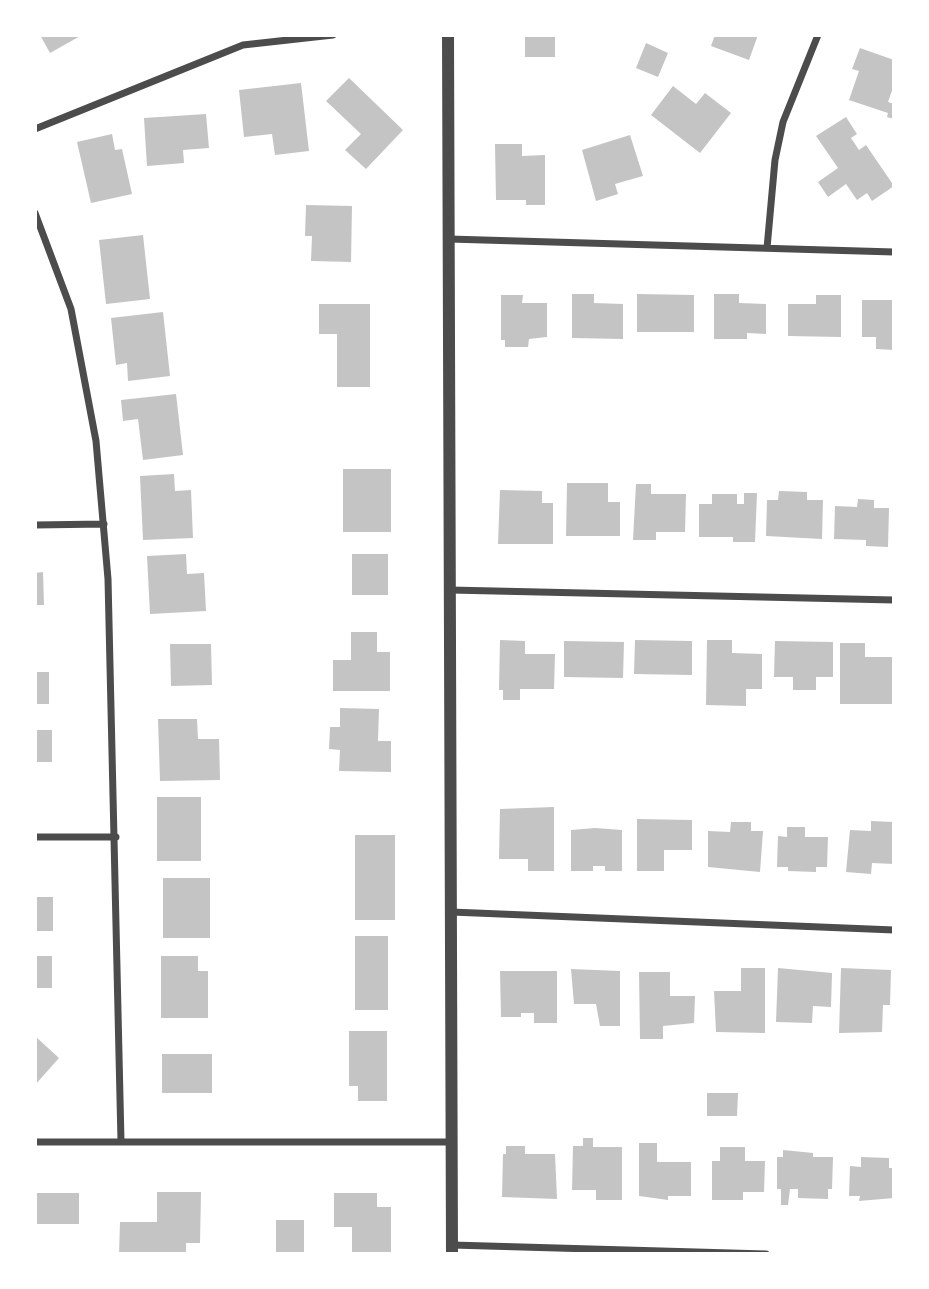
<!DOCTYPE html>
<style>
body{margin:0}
#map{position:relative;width:929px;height:1289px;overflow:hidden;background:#fff;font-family:Commissioner,sans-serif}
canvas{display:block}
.frame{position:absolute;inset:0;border:37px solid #fff;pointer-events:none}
</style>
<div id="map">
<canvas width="929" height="1289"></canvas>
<div class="frame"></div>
</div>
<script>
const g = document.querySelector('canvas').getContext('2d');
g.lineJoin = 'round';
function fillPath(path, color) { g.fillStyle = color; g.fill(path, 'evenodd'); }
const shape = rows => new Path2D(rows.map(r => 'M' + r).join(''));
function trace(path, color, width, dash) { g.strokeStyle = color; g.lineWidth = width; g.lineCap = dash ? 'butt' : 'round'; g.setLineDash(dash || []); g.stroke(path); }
const building = shape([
 [40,35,82,35,50,53],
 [525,35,555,35,555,57,525,57],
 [715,35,758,35,749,60,711,46],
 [646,43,668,53,658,77,636,68],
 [860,48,894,60,894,85,888,102,894,104,894,119,887,117,888,113,849,100,859,71,852,69],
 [349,78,403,130,366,169,345,150,361,134,326,101],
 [301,83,309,151,275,155,272,134,244,137,239,90],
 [673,86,696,104,705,93,731,113,700,153,651,115],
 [206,114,209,148,183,150,184,163,147,166,144,118],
 [846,117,857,134,851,138,859,150,866,145,894,186,872,201,867,193,857,200,846,184,828,197,818,182,838,168,816,136],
 [112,134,115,150,122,149,132,194,91,203,77,142],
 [630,135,643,176,615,184,618,194,596,201,582,150],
 [495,144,522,144,522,156,545,155,545,205,526,205,526,200,496,200],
 [306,205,352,206,351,262,311,261,312,236,305,236],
 [143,235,150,299,106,304,99,240],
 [572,294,594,294,594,303,623,304,623,339,572,338],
 [637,294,694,295,694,332,637,332],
 [714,294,739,294,739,303,766,304,766,334,747,333,747,339,714,339],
 [501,295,523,295,522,303,547,303,547,337,529,339,528,347,505,347,505,340,501,340],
 [816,295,841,295,841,337,788,336,788,304,816,304],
 [862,300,894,300,894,350,876,349,876,337,862,337],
 [319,304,370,304,370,387,337,387,337,334,319,334],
 [163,312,170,376,128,381,127,363,116,365,111,318],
 [176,394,183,455,143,460,138,419,123,421,121,400],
 [343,469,391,469,391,532,343,532],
 [174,474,175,491,191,490,193,538,143,540,140,476],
 [567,483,608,483,608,502,620,502,620,536,566,536],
 [636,484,651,484,651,494,686,494,685,532,656,532,656,540,633,540],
 [500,490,542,491,542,503,553,503,553,544,498,544],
 [779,491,807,492,807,500,823,500,822,539,766,536,767,500,778,500],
 [744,493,757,493,755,542,733,542,733,537,699,537,699,504,712,504,712,494,737,494,737,504,744,504],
 [858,499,874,500,874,508,889,508,888,547,866,546,866,540,834,539,835,506,857,507],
 [186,554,187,574,204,573,206,611,150,614,147,556],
 [352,554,388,554,388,595,352,595],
 [43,572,44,605,35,605,35,573],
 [351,632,377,632,377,652,390,652,390,691,333,691,333,660,351,660],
 [500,640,525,641,525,654,555,654,554,689,520,689,520,700,503,700,503,690,499,690],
 [635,640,692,641,692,675,634,674],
 [707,640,732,640,732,653,762,654,762,689,746,689,746,706,706,705],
 [564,641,624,642,623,678,564,677],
 [775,641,833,642,833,677,816,677,816,690,793,690,793,677,774,677],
 [840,643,865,643,865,657,894,657,894,704,840,704],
 [170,644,211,644,212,685,171,686],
 [35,672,49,672,49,704,35,704],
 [340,708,379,709,378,741,391,741,391,772,339,771,340,750,329,749,330,727,340,727],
 [158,719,197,719,198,739,219,739,220,780,160,781],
 [35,730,52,730,52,762,35,762],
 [157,797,201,797,201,861,157,861],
 [554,807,554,871,528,871,528,859,499,859,500,809],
 [637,819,692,820,692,850,664,850,664,871,637,871],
 [871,821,894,822,894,864,872,863,871,874,846,872,850,830,871,831],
 [731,822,751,822,751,831,763,831,760,872,708,867,708,831,730,832],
 [787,827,805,827,805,837,828,837,827,867,816,867,816,872,788,871,788,867,777,867,778,836,787,837],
 [595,828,622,830,622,871,605,871,605,866,593,866,593,871,571,871,571,830],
 [355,835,395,835,395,920,355,920],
 [163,878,210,878,210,938,163,938],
 [35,897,53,897,53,931,35,931],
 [355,936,388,936,388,1010,355,1010],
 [35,956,52,956,52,988,35,988],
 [161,956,198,956,198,971,208,971,208,1018,161,1018],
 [741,968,765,968,765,1033,716,1032,714,991,741,991],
 [778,968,832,973,831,1007,813,1006,812,1023,776,1022],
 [841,968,891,970,890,1005,883,1005,882,1032,839,1033],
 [571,969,620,971,620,1026,600,1026,596,1004,574,1004],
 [500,971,557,971,557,1023,534,1023,534,1013,521,1013,521,1017,501,1017],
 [639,972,670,972,670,996,695,996,694,1023,663,1026,663,1039,640,1039],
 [349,1031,387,1031,387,1101,358,1101,358,1086,349,1086],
 [35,1036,59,1058,35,1085],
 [162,1054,212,1054,212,1093,162,1093],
 [707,1093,738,1093,737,1116,707,1116],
 [583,1138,593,1138,593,1147,622,1147,622,1200,596,1200,596,1190,572,1190,573,1146,583,1146],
 [639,1143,657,1143,657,1162,691,1162,691,1196,668,1196,668,1200,639,1196],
 [506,1146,525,1146,525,1154,555,1154,557,1199,502,1197,503,1154,506,1154],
 [720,1147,745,1147,745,1161,765,1161,764,1192,743,1192,743,1200,712,1200,712,1161,720,1161],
 [783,1150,813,1153,813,1157,833,1157,832,1189,828,1189,828,1199,798,1198,798,1189,790,1189,788,1205,781,1205,781,1189,777,1189,777,1157,783,1157],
 [861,1157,889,1158,889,1168,894,1168,894,1198,859,1201,860,1196,849,1196,850,1166,861,1167],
 [157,1192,201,1192,200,1243,186,1243,186,1254,119,1254,120,1222,157,1222],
 [35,1193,79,1193,79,1224,35,1224],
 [334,1193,377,1193,377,1207,391,1207,391,1254,352,1254,352,1227,334,1227],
 [276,1220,304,1220,304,1254,276,1254]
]);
const minor = shape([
 [35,129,243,45,333,35],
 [35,213,71,309,96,441,108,579,121,1141],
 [449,239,894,252],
 [767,248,775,160,783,122,818,35],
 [35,525,104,524],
 [450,590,894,600],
 [35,837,116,837],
 [451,912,894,930],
 [35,1142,452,1142],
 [452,1245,766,1254]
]);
const tertiary = shape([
 [448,35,452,1254]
]);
fillPath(building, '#c4c4c4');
trace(minor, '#4c4c4c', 7);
trace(tertiary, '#4c4c4c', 12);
</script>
